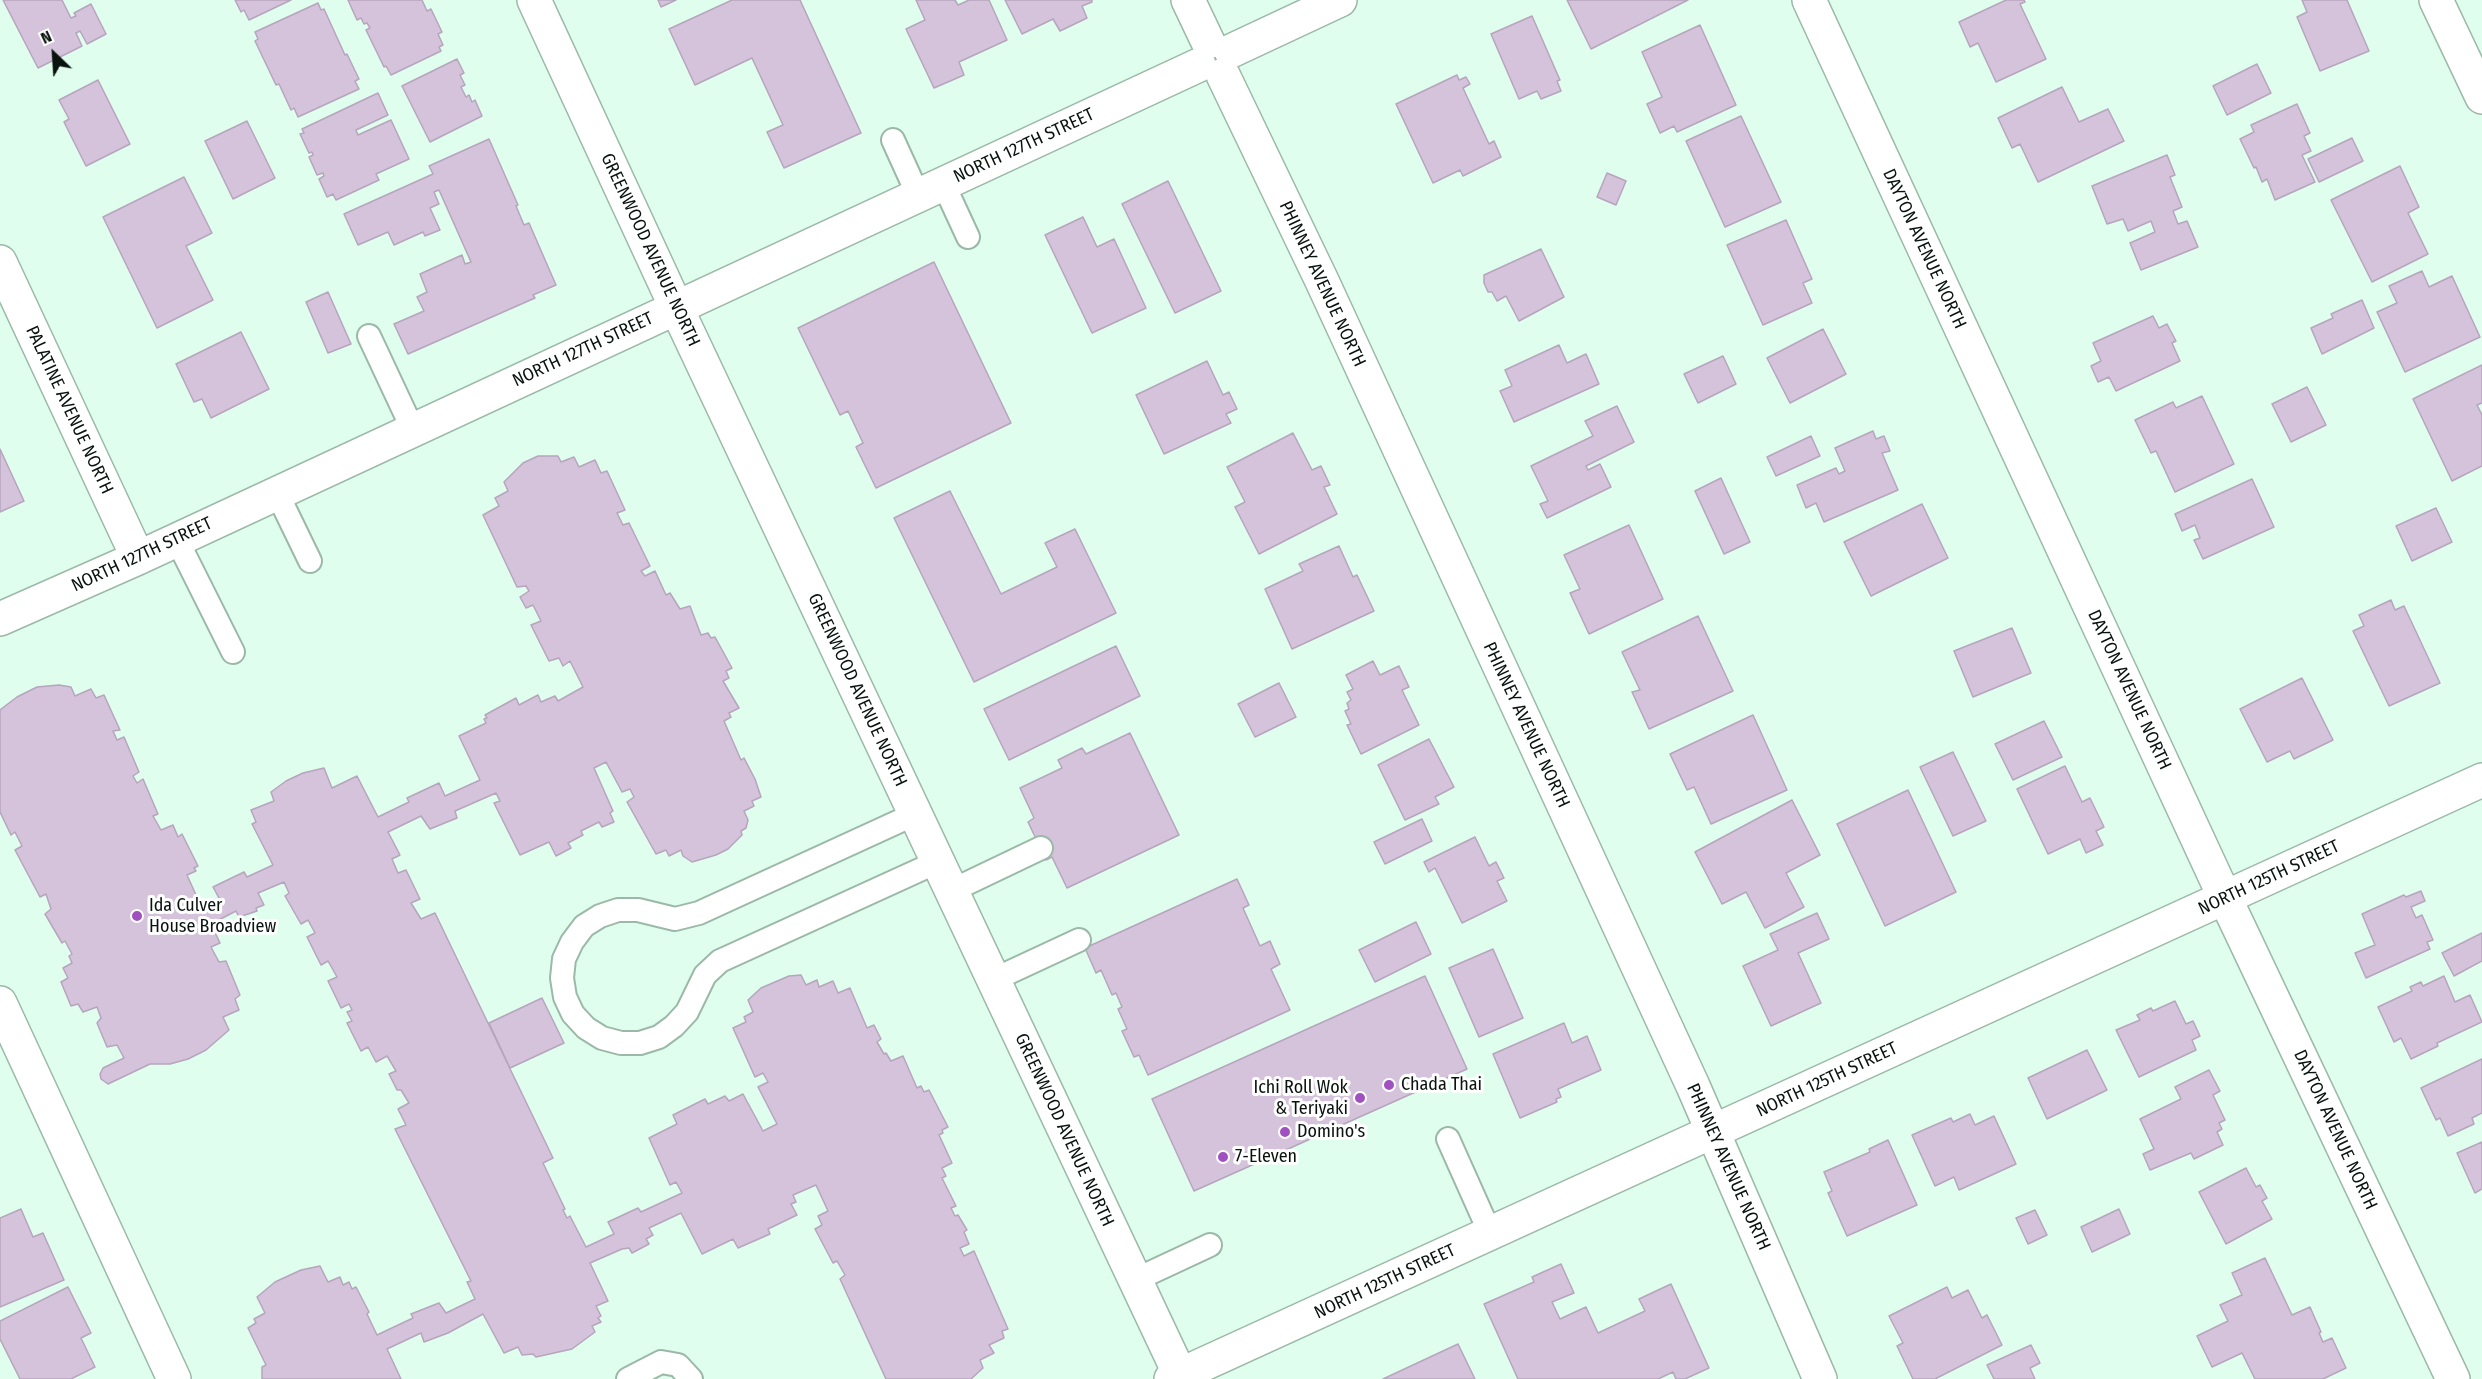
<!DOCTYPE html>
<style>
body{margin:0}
#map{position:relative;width:2482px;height:1379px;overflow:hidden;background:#e0feed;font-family:"Fira Sans Condensed",sans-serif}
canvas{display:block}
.north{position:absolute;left:24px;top:24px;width:60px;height:60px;-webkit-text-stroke:4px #fff;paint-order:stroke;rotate:335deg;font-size:16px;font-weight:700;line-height:24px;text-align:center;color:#09130e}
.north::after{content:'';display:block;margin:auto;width:21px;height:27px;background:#09130e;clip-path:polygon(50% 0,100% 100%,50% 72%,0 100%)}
</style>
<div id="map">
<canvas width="2482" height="1379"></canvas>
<div class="north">N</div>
</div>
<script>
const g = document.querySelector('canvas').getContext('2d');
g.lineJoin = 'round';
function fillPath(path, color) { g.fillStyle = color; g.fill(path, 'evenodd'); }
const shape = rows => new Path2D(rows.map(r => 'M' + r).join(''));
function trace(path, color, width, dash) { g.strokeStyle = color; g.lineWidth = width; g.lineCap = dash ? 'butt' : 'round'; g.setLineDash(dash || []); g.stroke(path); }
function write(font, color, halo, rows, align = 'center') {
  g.font = font + ' "Fira Sans Condensed",sans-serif'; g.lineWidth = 6; g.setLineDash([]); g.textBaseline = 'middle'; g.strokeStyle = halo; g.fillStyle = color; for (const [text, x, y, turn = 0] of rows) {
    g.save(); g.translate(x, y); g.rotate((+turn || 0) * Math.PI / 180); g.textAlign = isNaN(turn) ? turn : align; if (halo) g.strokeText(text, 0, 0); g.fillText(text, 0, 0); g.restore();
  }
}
const building = shape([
 [3,0,62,0,71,18,76,16,74,13,91,4,106,34,87,44,80,31,76,33,82,46,38,68,3,0],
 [235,0,291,0,249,20,244,10,241,12,235,0],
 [348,0,422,0,427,11,431,9,442,32,438,34,443,45,439,47,441,51,391,75,386,66,384,67,366,30,370,28,367,23,364,24,361,18,357,20,348,0],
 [658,0,676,0,661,7,658,0],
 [732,0,800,0,861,133,784,168,767,132,783,125,752,58,695,85,669,29,732,0],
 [916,0,955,0,958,5,969,0,989,0,1007,40,959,62,964,75,934,88,906,29,925,20,916,0],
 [1005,0,1092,0,1092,2,1082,6,1087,18,1060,31,1053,19,1022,34,1005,0],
 [1567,0,1688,0,1591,49,1567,0],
 [2006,0,2024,0,2025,2,2020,4,2046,59,1996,82,1978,43,1970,47,1959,22,2006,0],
 [2302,0,2347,0,2369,51,2320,71,2297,17,2307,12,2302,0],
 [318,3,321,10,324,9,345,55,347,54,359,79,355,81,359,89,298,117,294,108,291,110,279,84,276,85,255,41,258,39,255,32,318,3],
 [1532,16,1560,80,1557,81,1561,91,1541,99,1537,91,1519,99,1491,34,1532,16],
 [1700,25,1736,105,1677,132,1674,126,1660,133,1647,104,1662,97,1642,52,1700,25],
 [457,59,464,73,460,75,465,85,461,87,466,97,469,95,472,102,475,100,482,116,430,142,402,86,457,59],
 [2257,64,2271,93,2227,115,2213,86,2257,64],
 [1457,75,1459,80,1466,77,1470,84,1463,88,1489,144,1494,141,1501,157,1463,176,1460,170,1433,183,1396,104,1457,75],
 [98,80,130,144,86,166,64,122,69,119,59,100,98,80],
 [2062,87,2079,122,2108,109,2124,141,2038,182,2020,144,2012,148,1998,118,2062,87],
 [378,93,388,115,356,130,358,135,391,120,409,159,376,174,379,180,336,200,333,194,327,197,319,179,324,176,323,173,317,175,309,157,313,155,312,152,309,153,300,134,304,133,302,129,378,93],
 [2297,104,2310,133,2304,136,2311,151,2302,155,2315,182,2275,200,2267,179,2262,182,2256,167,2254,168,2240,139,2254,132,2251,125,2297,104],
 [1741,116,1781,202,1725,227,1686,141,1741,116],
 [247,121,275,178,233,199,205,141,247,121],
 [2352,138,2363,161,2319,182,2308,159,2352,138],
 [489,139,518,205,516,206,524,225,529,223,556,285,533,295,535,298,408,354,394,324,424,311,417,297,427,292,420,274,462,255,465,264,471,262,439,190,434,192,439,204,430,208,440,230,425,236,423,232,394,245,388,232,358,245,344,214,433,174,429,166,489,139],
 [2167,155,2175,175,2170,177,2182,207,2173,211,2178,224,2187,221,2198,247,2141,270,2130,243,2155,232,2151,221,2128,231,2123,219,2107,224,2092,186,2167,155],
 [2400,166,2419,207,2408,213,2428,254,2372,282,2331,200,2400,166],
 [1607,173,1626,181,1616,205,1597,197,1607,173],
 [184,177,212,233,186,246,213,300,157,328,103,217,184,177],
 [1168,181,1221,291,1175,313,1122,204,1168,181],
 [1083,217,1097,247,1114,239,1146,308,1092,333,1045,235,1083,217],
 [1786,220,1812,279,1803,283,1812,303,1763,325,1727,245,1786,220],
 [1541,249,1564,297,1519,321,1506,296,1497,301,1492,292,1488,292,1484,283,1484,275,1541,249],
 [934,262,1011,423,876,488,856,447,863,443,848,411,840,415,798,328,934,262],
 [2422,271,2429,287,2452,276,2480,337,2405,372,2377,312,2397,303,2389,286,2422,271],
 [328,292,351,344,328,353,306,302,328,292],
 [2362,300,2374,328,2322,354,2311,328,2333,318,2331,314,2362,300],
 [2153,316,2159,328,2167,324,2176,341,2172,343,2180,361,2116,391,2109,377,2098,382,2091,366,2101,361,2093,343,2153,316],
 [1823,329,1846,374,1790,403,1767,358,1823,329],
 [241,332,269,389,211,418,202,399,194,402,176,364,241,332],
 [1559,345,1567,363,1586,354,1599,384,1514,422,1500,391,1512,386,1505,370,1559,345],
 [1723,356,1736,384,1698,403,1684,374,1723,356],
 [1207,361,1223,395,1229,392,1237,409,1226,414,1231,423,1164,454,1136,395,1207,361],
 [2482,365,2482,403,2477,405,2482,415,2482,466,2452,481,2413,399,2482,365],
 [2307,387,2326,425,2291,442,2272,404,2307,387],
 [2202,396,2234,464,2175,492,2156,451,2151,453,2135,420,2173,402,2176,408,2202,396],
 [1617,406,1634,442,1586,466,1588,470,1600,464,1611,487,1547,518,1540,504,1548,501,1531,466,1593,436,1585,421,1617,406],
 [1873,431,1876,439,1884,436,1890,451,1882,453,1898,490,1824,522,1816,503,1806,508,1797,485,1836,468,1839,474,1845,471,1835,448,1873,431],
 [1293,433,1312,470,1321,466,1330,485,1324,487,1337,514,1259,554,1235,507,1245,502,1227,467,1293,433],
 [1811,436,1820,456,1776,476,1767,457,1811,436],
 [0,449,24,501,0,512,0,449],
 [538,456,558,456,561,462,574,457,579,467,595,460,601,473,607,471,625,510,617,513,623,525,629,523,650,566,641,571,645,576,655,571,666,595,670,593,680,609,690,606,701,635,708,633,711,638,715,637,732,668,726,671,729,678,723,681,739,708,729,713,731,717,724,721,741,760,744,758,755,779,761,797,752,801,754,806,744,811,748,820,746,828,741,831,742,835,728,849,716,855,692,862,683,856,681,850,669,856,666,850,656,854,627,802,634,797,630,789,622,792,606,762,594,768,613,811,610,813,614,822,602,827,599,822,581,831,583,835,568,843,571,848,556,856,549,842,520,855,494,803,500,801,496,793,455,811,457,818,430,829,421,816,388,832,400,855,392,859,398,873,406,870,420,899,411,903,421,919,435,913,553,1158,543,1163,565,1209,563,1210,567,1218,570,1216,586,1247,614,1234,608,1222,638,1208,641,1212,682,1193,676,1182,670,1185,649,1138,677,1124,673,1115,705,1099,708,1104,725,1096,729,1101,743,1094,763,1131,777,1124,758,1087,768,1082,763,1073,755,1077,733,1028,746,1022,744,1017,753,1012,748,1000,761,988,789,976,801,975,806,985,817,980,819,987,833,981,838,993,850,988,867,1028,874,1025,881,1039,877,1042,884,1054,886,1053,891,1061,903,1056,917,1088,921,1086,924,1092,929,1090,948,1127,942,1130,943,1133,939,1135,952,1163,942,1168,946,1176,942,1178,956,1206,951,1208,955,1216,958,1215,967,1230,964,1232,969,1244,960,1248,964,1256,974,1251,1008,1329,1002,1331,1004,1338,989,1345,994,1353,980,1360,983,1368,971,1379,886,1379,840,1279,845,1275,837,1261,833,1263,815,1229,822,1225,818,1216,828,1211,816,1185,793,1195,796,1202,791,1204,797,1215,768,1229,770,1234,738,1248,733,1239,702,1254,681,1213,649,1228,653,1235,646,1239,649,1244,632,1253,629,1248,622,1249,590,1263,608,1301,596,1306,601,1316,598,1318,601,1322,592,1326,595,1332,572,1349,536,1357,533,1354,522,1355,518,1347,504,1353,483,1314,448,1333,424,1342,421,1333,387,1349,401,1379,262,1379,262,1367,266,1365,248,1328,256,1323,254,1319,265,1313,257,1297,275,1282,301,1270,320,1266,328,1282,340,1277,343,1285,349,1282,352,1289,356,1287,369,1312,367,1314,377,1335,413,1318,411,1314,439,1303,446,1313,475,1299,467,1282,471,1281,395,1129,406,1125,398,1109,409,1103,401,1090,397,1090,389,1074,396,1071,387,1056,376,1062,368,1047,361,1051,347,1023,352,1021,347,1012,352,1010,349,1004,341,1008,328,981,337,977,328,961,321,965,307,937,315,933,308,920,301,924,285,896,289,893,284,882,258,893,264,905,256,908,257,911,239,917,236,911,211,924,220,943,211,947,219,962,226,961,240,995,235,999,239,1010,223,1017,229,1030,206,1050,188,1059,170,1064,150,1064,108,1084,101,1079,100,1074,103,1068,124,1058,117,1045,107,1047,97,1023,101,1018,97,1007,83,1012,78,1004,71,1006,61,982,68,978,63,968,72,963,69,956,72,954,65,941,62,943,45,914,51,909,46,894,40,897,15,850,22,846,15,832,11,835,0,812,0,710,17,697,37,687,59,685,71,687,75,696,91,689,96,698,104,695,120,730,113,731,117,740,124,737,139,772,133,776,137,783,143,779,158,814,153,816,161,830,173,825,178,837,182,834,198,866,194,868,196,871,187,875,201,906,219,898,213,887,244,872,247,877,273,865,252,824,256,822,251,810,274,801,271,792,286,781,303,773,324,768,332,788,357,776,378,817,409,802,407,798,439,783,445,796,480,780,459,736,486,723,484,719,487,718,485,715,516,698,519,705,538,695,541,702,555,696,558,701,583,687,570,661,563,666,559,658,549,661,531,625,541,621,533,605,526,608,520,597,529,591,526,586,517,587,483,515,499,506,495,498,508,491,504,482,523,463,538,456],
 [1721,478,1750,542,1724,554,1695,491,1721,478],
 [2252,479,2274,527,2203,559,2194,540,2200,538,2195,525,2182,531,2175,514,2252,479],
 [950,491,1001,594,1057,567,1045,543,1075,529,1116,613,974,682,894,518,950,491],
 [1922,504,1948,558,1871,596,1844,542,1922,504],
 [2436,508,2452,542,2412,561,2396,526,2436,508],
 [1629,525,1663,599,1589,634,1570,593,1580,589,1564,555,1629,525],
 [1339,546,1353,577,1357,575,1374,611,1292,649,1265,589,1303,571,1299,564,1339,546],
 [2391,600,2395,610,2404,606,2440,683,2389,706,2353,631,2364,626,2359,615,2391,600],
 [1698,616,1733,691,1649,729,1632,692,1640,690,1622,652,1698,616],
 [2012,628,2031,673,1973,697,1954,651,2012,628],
 [1116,646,1140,696,1009,760,984,709,1116,646],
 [1373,661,1380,675,1399,666,1409,687,1402,690,1419,725,1361,754,1347,725,1351,724,1345,711,1349,709,1347,703,1351,700,1347,692,1353,689,1346,675,1373,661],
 [2302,678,2333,740,2294,759,2290,751,2267,762,2240,709,2302,678],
 [1279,683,1296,717,1255,737,1238,704,1279,683],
 [1753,715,1787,790,1711,824,1694,787,1687,790,1670,754,1753,715],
 [2044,721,2062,757,2013,780,1995,744,2044,721],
 [1130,733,1179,835,1067,888,1052,857,1046,860,1028,822,1034,818,1020,788,1062,768,1058,760,1082,748,1086,754,1130,733],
 [1429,739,1454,787,1435,797,1439,804,1405,820,1378,765,1429,739],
 [1953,752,1986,821,1953,836,1920,767,1953,752],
 [2065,766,2082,802,2090,798,2104,827,2096,831,2103,845,2086,853,2080,839,2048,854,2017,789,2065,766],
 [1908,790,1956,892,1885,926,1837,824,1908,790],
 [1792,800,1820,855,1786,873,1804,907,1765,928,1746,892,1722,904,1695,852,1792,800],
 [1422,819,1432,841,1385,864,1374,842,1422,819],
 [1475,837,1489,866,1496,862,1504,878,1497,881,1507,901,1462,923,1435,868,1429,872,1424,862,1475,837],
 [1237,879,1249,905,1243,908,1260,946,1270,941,1280,964,1271,969,1290,1010,1148,1075,1139,1055,1134,1057,1122,1031,1127,1029,1118,1009,1122,1007,1116,993,1112,995,1101,970,1096,973,1085,948,1237,879],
 [2421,891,2425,901,2411,907,2416,918,2422,915,2433,940,2427,942,2430,949,2366,978,2355,953,2375,945,2362,914,2404,895,2406,897,2421,891],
 [1817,913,1829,939,1798,953,1821,1003,1771,1026,1743,966,1778,950,1770,934,1817,913],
 [1416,922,1431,954,1375,982,1359,950,1416,922],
 [2482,933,2482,961,2454,976,2442,953,2482,933],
 [1493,949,1523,1018,1479,1037,1449,968,1493,949],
 [1425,976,1467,1069,1194,1191,1152,1099,1425,976],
 [2444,976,2455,1002,2470,995,2482,1022,2437,1043,2438,1046,2411,1059,2401,1038,2394,1042,2378,1007,2412,991,2410,987,2421,982,2423,986,2444,976],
 [542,998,564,1043,510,1068,489,1023,542,998],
 [2175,1001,2186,1024,2193,1021,2200,1036,2192,1040,2196,1050,2139,1077,2116,1030,2140,1020,2137,1015,2151,1008,2153,1011,2175,1001],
 [1564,1023,1572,1043,1587,1036,1601,1070,1558,1089,1561,1097,1556,1099,1557,1102,1520,1118,1493,1054,1564,1023],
 [2087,1050,2107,1090,2047,1119,2028,1078,2087,1050],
 [2482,1059,2482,1113,2472,1118,2474,1124,2448,1136,2440,1118,2436,1120,2421,1088,2482,1059],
 [2209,1070,2220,1091,2213,1095,2225,1120,2219,1123,2222,1129,2217,1132,2223,1145,2194,1159,2191,1153,2150,1170,2143,1154,2154,1149,2140,1119,2181,1099,2175,1087,2209,1070],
 [1970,1114,1975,1125,1994,1116,2016,1164,1959,1190,1954,1177,1935,1186,1912,1135,1951,1118,1953,1122,1970,1114],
 [1888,1140,1917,1205,1847,1236,1828,1193,1832,1191,1824,1172,1870,1152,1869,1149,1888,1140],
 [2482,1142,2482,1189,2475,1193,2457,1153,2482,1142],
 [2246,1168,2256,1187,2260,1185,2267,1198,2262,1201,2272,1219,2226,1244,2199,1192,2246,1168],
 [21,1209,33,1237,43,1233,64,1280,0,1307,0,1218,21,1209],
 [2119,1209,2130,1234,2092,1252,2081,1227,2119,1209],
 [2035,1210,2047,1235,2028,1244,2016,1218,2035,1210],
 [2265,1258,2292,1315,2310,1307,2321,1332,2319,1333,2323,1342,2332,1338,2346,1368,2323,1379,2255,1379,2242,1353,2212,1367,2197,1336,2228,1321,2220,1305,2242,1295,2232,1273,2265,1258],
 [1561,1264,1574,1293,1552,1302,1560,1319,1586,1307,1598,1333,1645,1311,1639,1299,1671,1284,1709,1368,1685,1379,1676,1379,1673,1372,1658,1379,1518,1379,1484,1304,1534,1282,1532,1277,1561,1264],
 [68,1287,91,1333,81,1338,95,1367,71,1379,20,1379,0,1339,0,1321,68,1287],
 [1947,1287,1952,1298,1968,1290,1982,1318,1987,1315,2002,1345,1935,1379,1913,1379,1897,1346,1903,1343,1889,1316,1947,1287],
 [1458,1344,1475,1379,1383,1379,1458,1344],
 [2031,1345,2040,1363,2030,1368,2035,1379,1994,1379,1987,1365,2031,1345]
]);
const service = shape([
 [893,140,918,195],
 [943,183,968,237],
 [369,336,413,430],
 [277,493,310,561],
 [177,540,233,652],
 [915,814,699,913,675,919,638,910,618,910,600,916,584,926,572,942,564,959,562,978,565,997,573,1014,586,1028,602,1038,621,1043,640,1043,659,1037,674,1026,687,1012,705,975,720,961,937,862],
 [951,891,1041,848],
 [993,980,1079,940],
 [1448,1139,1490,1233],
 [1135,1280,1210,1245],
 [628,1379,661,1362,678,1365,691,1379]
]);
const minor = shape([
 [1188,0,1208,42],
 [1809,0,2225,898],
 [2436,0,2482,97],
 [1231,51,1340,0],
 [1223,75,1322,281,1693,1086,1820,1379],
 [0,262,138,558],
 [0,619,138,558,1199,65],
 [0,1003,174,1379]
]);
const tertiary = shape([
 [2225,898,2453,1379],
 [1171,1379,2482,780]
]);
const secondary = shape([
 [534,0,676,307,1182,1379]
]);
const markers = [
 [137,916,6,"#a150c0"],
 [1389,1085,6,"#a150c0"],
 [1360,1098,6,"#a150c0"],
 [1285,1132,6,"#a150c0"],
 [1223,1157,6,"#a150c0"]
];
const streetNames = [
 ["NORTH 127TH STREET",1024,146,-25],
 ["DAYTON AVENUE NORTH",1924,249,65],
 ["GREENWOOD AVENUE NORTH",650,250,65],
 ["PHINNEY AVENUE NORTH",1322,284,65],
 ["NORTH 127TH STREET",583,350,-25],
 ["PALATINE AVENUE NORTH",69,410,65],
 ["NORTH 127TH STREET",142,555,-25],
 ["GREENWOOD AVENUE NORTH",857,690,65],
 ["DAYTON AVENUE NORTH",2129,690,65],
 ["PHINNEY AVENUE NORTH",1526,725,65],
 ["NORTH 125TH STREET",2269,878,-25],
 ["NORTH 125TH STREET",1827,1080,-25],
 ["GREENWOOD AVENUE NORTH",1064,1130,65],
 ["DAYTON AVENUE NORTH",2335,1130,65],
 ["PHINNEY AVENUE NORTH",1728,1167,66],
 ["NORTH 125TH STREET",1385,1282,-25]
];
const poiNames = [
 ["Ida Culver",149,906],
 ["House Broadview",149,927],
 ["Chada Thai",1401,1085],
 ["Ichi Roll Wok",1348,1088,"right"],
 ["& Teriyaki",1348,1109,"right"],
 ["Domino's",1297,1132],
 ["7-Eleven",1235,1157]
];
fillPath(building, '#d4c3db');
trace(building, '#b6a5bd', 1.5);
trace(service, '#9bb8a8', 26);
trace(minor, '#9bb8a8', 36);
trace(tertiary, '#9bb8a8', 36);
trace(secondary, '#9bb8a8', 36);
trace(service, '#fff', 22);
trace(minor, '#fff', 33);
trace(tertiary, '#fff', 33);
trace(secondary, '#fff', 33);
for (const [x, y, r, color] of markers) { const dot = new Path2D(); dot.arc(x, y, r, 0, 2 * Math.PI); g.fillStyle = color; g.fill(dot); trace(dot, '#fff', 2); }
write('18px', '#09130e', '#fff', streetNames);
write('18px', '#09130e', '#fff', poiNames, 'left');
</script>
